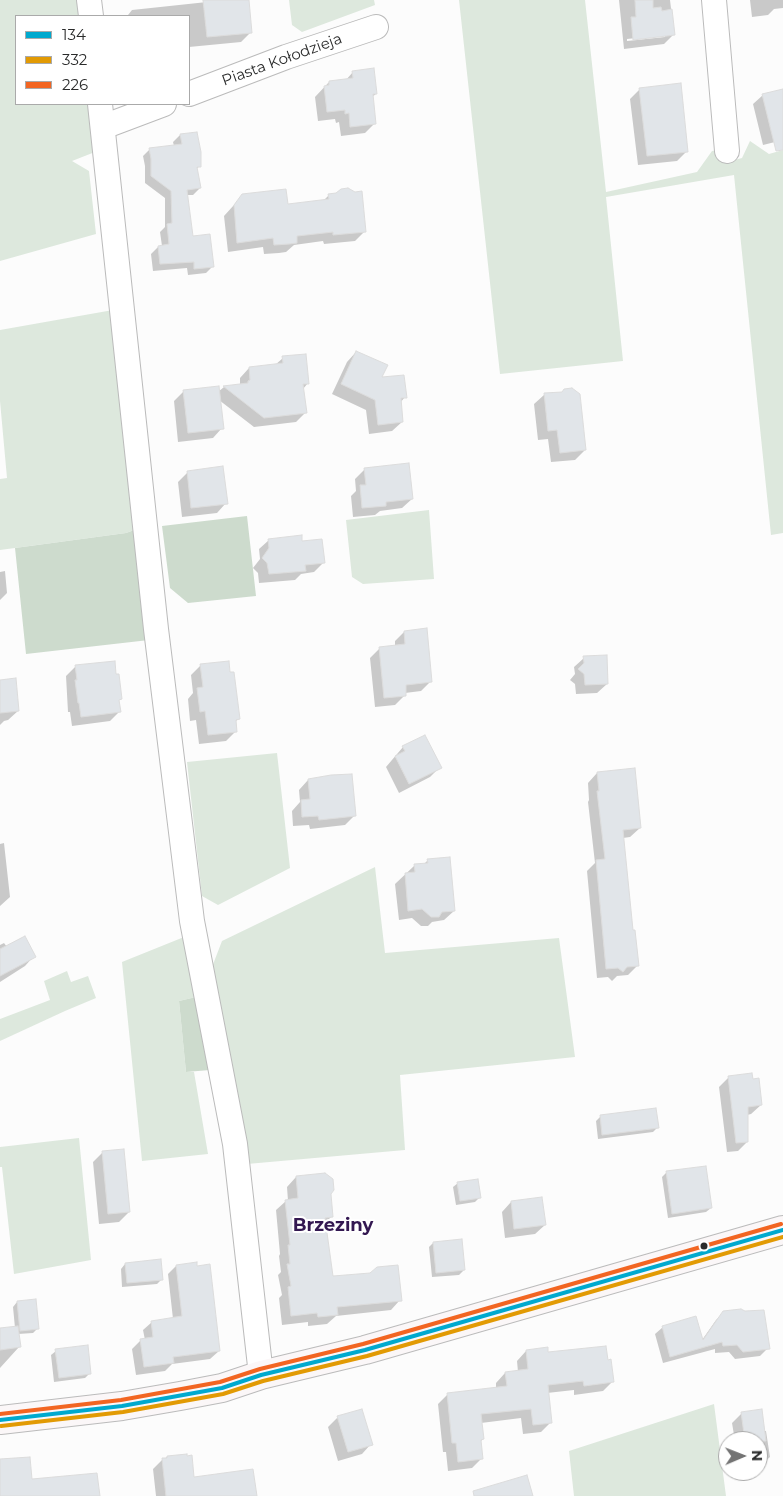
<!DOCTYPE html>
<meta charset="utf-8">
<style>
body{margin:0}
#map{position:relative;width:783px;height:1496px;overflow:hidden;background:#fcfcfc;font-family:Montserrat,sans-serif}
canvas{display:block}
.legend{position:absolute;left:15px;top:15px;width:175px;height:90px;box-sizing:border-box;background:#fff;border:1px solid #aaa;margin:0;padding:6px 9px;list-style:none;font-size:15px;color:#2a2b2b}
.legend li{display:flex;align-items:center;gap:10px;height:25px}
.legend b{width:25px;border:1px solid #aaa}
.north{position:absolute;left:718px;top:1431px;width:50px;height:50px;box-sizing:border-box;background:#fff;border:1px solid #aaa;border-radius:50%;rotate:89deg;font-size:14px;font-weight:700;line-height:20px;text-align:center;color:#2a2b2b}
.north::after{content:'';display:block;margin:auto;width:18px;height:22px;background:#747474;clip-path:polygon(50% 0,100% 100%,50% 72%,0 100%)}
</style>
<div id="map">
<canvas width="783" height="1496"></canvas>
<ul class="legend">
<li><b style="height:6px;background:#00a9ce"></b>134</li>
<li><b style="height:6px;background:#e29a04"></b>332</li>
<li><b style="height:6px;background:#f26522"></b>226</li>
</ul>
<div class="north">N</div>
</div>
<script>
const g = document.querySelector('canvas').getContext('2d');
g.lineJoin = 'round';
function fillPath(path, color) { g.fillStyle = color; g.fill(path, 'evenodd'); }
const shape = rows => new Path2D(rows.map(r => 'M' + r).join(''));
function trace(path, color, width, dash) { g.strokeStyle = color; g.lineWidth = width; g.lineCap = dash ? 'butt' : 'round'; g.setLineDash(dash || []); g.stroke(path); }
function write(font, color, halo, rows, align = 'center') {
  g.font = font + ' Montserrat,sans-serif'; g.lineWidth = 4; g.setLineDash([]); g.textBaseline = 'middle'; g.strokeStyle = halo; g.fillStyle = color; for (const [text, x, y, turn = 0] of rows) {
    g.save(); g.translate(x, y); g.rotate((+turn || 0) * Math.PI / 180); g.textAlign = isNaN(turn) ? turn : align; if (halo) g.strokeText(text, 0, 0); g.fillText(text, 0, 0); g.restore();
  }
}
const green = shape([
 [0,0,80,0,82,16,16,16,16,104,90,104,95,152,72,161,89,171,96,234,0,261],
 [289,0,374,0,375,5,302,32,292,25],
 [459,0,585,0,606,192,697,172,712,151,723,149,723,163,742,158,750,141,769,154,783,150,783,533,771,535,734,175,606,197,623,361,500,374],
 [113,310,137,529,126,533,0,550,0,479,7,478,0,401,0,330],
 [429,510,434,579,363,584,352,577,346,520],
 [277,753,290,868,218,905,202,896,187,762],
 [375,867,385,953,559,938,575,1057,400,1075,405,1150,247,1164,212,967,222,941],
 [184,937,196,997,179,1001,186,1072,194,1072,208,1154,142,1161,122,962],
 [67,971,71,982,88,976,96,998,65,1011,0,1041,0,1019,50,1000,44,981],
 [79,1138,91,1260,14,1274,2,1167,0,1167,0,1147],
 [714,1404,726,1496,574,1496,569,1451]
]);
const forest = shape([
 [247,516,256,596,188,603,170,588,162,526],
 [137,529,149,640,26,654,15,548,126,533],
 [196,997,210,1070,186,1072,179,1001]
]);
const shadow = shape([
 [208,0,247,0,251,32,241,42,189,47,189,16,123,16,128,15,132,10,207,2],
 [619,0,670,0,674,34,664,44,624,49],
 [665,35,665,37,627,41,627,39],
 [750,0,783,0,783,8,774,9,768,15,752,17],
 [353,72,376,94,372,97,375,123,365,133,341,136,339,122,336,123,335,119,318,121,315,97,329,82,345,81],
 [640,89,687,151,677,161,638,165,630,99],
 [783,90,783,140,763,145,753,104,763,95],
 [180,135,200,166,196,169,200,188,193,195,187,195,192,237,213,266,206,273,188,275,187,268,153,271,151,254,158,247,162,246,160,232,165,227,165,198,145,183,145,166,143,156,150,149,174,146,173,142],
 [354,193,365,231,355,241,324,244,323,241,294,245,286,252,279,253,264,254,263,247,228,252,224,216,243,195,287,205,323,201,329,195],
 [356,352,380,379,405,397,400,403,402,422,392,431,369,434,366,410,332,394,347,362],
 [283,358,308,383,303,389,305,413,296,422,254,427,219,400,222,428,213,438,178,442,174,401,184,391,218,392,224,387,240,385,240,378,249,368,275,365],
 [562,393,585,450,575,460,551,462,548,439,538,440,534,404,544,395],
 [365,469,412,499,402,508,380,511,375,515,353,517,351,496,356,491,355,479],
 [188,472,226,503,217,513,182,517,178,482],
 [269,540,301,542,323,563,314,572,301,574,295,580,259,583,258,573,253,568,260,559,259,549],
 [5,571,7,593,0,600,0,572],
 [404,632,431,681,421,691,405,693,405,695,395,705,375,707,370,658,380,648,395,647,395,641],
 [584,658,607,684,597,693,576,694,575,684,570,680,575,674,574,667],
 [201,665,238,719,235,722,236,731,226,741,199,744,196,720,190,721,188,699,193,693,191,675],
 [76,666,120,699,118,701,119,712,110,721,72,726,70,712,68,712,66,676],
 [0,681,18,711,8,720,4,721,0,725],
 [403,747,440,767,430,777,399,793,386,767],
 [597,773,640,828,630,837,623,838,632,931,638,965,628,975,617,976,612,981,608,977,597,978,587,871,595,863,588,802,589,800,588,783],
 [308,780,355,815,345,825,310,829,309,825,293,826,292,811,300,802,299,790],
 [4,843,10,897,0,906,0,844],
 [428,860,454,911,444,920,432,922,428,926,421,926,412,918,399,920,395,884,414,866,423,865],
 [4,943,7,947,34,956,25,966,0,982,0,945],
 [729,1077,761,1105,751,1114,747,1115,747,1142,738,1151,727,1152,719,1087],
 [601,1116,657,1128,653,1132,598,1139,596,1121],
 [102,1153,129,1212,119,1222,99,1224,93,1162],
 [666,1173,711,1208,706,1212,668,1218,662,1177],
 [296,1177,329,1193,332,1216,324,1224,332,1278,400,1300,391,1310,336,1316,327,1324,308,1326,308,1322,282,1325,279,1298,282,1295,278,1275,281,1272,279,1256,280,1254,276,1210,286,1201,288,1201,287,1187],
 [458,1183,479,1198,475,1202,456,1205,453,1187],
 [511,1202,545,1225,535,1234,505,1238,502,1212],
 [433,1243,464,1270,459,1275,432,1277,429,1247],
 [125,1264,162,1279,157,1284,122,1287,121,1269],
 [176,1266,219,1351,210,1359,172,1364,165,1371,136,1375,132,1349,141,1340,145,1340,143,1330,152,1322,173,1319,168,1274],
 [17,1302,38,1328,33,1333,18,1334,19,1347,0,1368,0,1330,15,1328,13,1307],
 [724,1312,768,1348,760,1356,735,1359,729,1352,715,1353,715,1349,663,1363,655,1334,663,1327,702,1340,716,1320],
 [56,1351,90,1373,85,1378,54,1382,51,1355],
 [526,1351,547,1354,612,1382,603,1391,574,1395,574,1390,547,1393,551,1422,541,1432,523,1434,521,1418,481,1423,483,1439,480,1442,482,1458,472,1468,448,1471,446,1452,443,1452,438,1404,447,1395,496,1389,496,1383,505,1373,518,1372,517,1361],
 [742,1413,764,1431,766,1431,770,1457,760,1466,758,1467,758,1441,728,1441,734,1435,732,1423],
 [338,1417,371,1444,362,1454,338,1461,328,1427],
 [728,1441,728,1462,727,1461,724,1445],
 [167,1457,186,1457,193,1478,256,1496,156,1496,153,1469,162,1460],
 [738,1471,747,1471,743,1475]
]);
const building = shape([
 [203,0,249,0,252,33,207,37,203,0],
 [635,0,653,0,653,8,661,7,662,11,672,9,675,35,633,40,631,17,636,17,635,0],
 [374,68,377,94,373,94,376,124,350,127,349,113,345,114,345,110,327,112,324,86,329,85,329,81,353,78,352,71,374,68],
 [681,83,688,152,647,156,639,88,681,83],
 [783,89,783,150,776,151,762,94,783,89],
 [197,132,201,152,201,167,197,167,201,188,187,190,193,236,210,234,214,267,194,269,194,262,160,264,158,246,169,244,167,224,172,223,171,191,151,176,151,159,149,148,182,144,180,134,197,132],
 [348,188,355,192,362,191,366,232,333,235,333,232,297,236,297,243,289,244,274,245,273,238,237,243,234,205,242,194,286,189,288,204,329,199,328,194,336,193,341,189,348,188],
 [356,351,388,365,382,377,404,375,407,398,401,398,403,422,378,425,375,400,341,384,356,351],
 [306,354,309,384,303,384,307,413,264,418,223,386,248,383,248,381,250,380,249,367,283,363,282,356,306,354],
 [219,386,224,429,188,433,183,390,219,386],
 [572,388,580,394,586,450,560,453,557,430,548,431,544,393,562,392,564,389,572,388],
 [409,463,413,499,386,502,386,506,362,508,360,485,366,485,364,468,409,463],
 [223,466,228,504,191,508,187,471,223,466],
 [302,535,302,541,322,539,325,563,305,565,306,571,269,574,267,563,262,558,269,548,268,539,302,535],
 [427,628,432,682,406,685,406,696,384,698,379,647,405,644,404,631,427,628],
 [607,655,608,684,585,685,584,674,578,669,584,663,583,656,607,655],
 [115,661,116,674,119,674,122,699,119,700,121,712,81,717,79,703,78,703,75,680,77,680,75,665,115,661],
 [229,661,230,672,234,672,240,719,236,720,237,732,208,735,205,711,200,712,197,688,203,687,200,664,229,661],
 [16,678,19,711,0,713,0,680,16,678],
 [425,735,442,768,409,784,395,756,405,751,402,746,425,735],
 [635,768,641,828,623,830,633,930,635,930,639,966,627,967,623,972,618,968,606,969,596,860,605,859,597,791,599,791,597,772,635,768],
 [352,774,356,816,319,820,318,816,302,817,301,800,310,799,308,779,331,775,352,774],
 [450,857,455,911,442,912,439,917,431,917,422,909,408,911,405,873,415,872,414,864,428,863,427,859,450,857],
 [25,936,36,957,0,976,0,949,25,936],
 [752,1073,753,1079,759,1078,762,1105,748,1107,748,1142,736,1143,728,1076,752,1073],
 [656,1108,659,1128,602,1135,600,1115,656,1108],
 [124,1149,130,1212,108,1214,102,1151,124,1149],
 [706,1166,712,1208,672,1214,666,1171,706,1166],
 [325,1173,333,1179,334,1190,331,1194,333,1217,325,1218,333,1276,370,1273,377,1267,398,1265,402,1301,337,1307,338,1315,318,1317,317,1313,291,1316,288,1287,291,1286,287,1264,290,1264,288,1245,290,1245,285,1200,298,1198,296,1176,325,1173],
 [478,1179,481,1198,460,1201,457,1182,478,1179],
 [542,1197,546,1225,514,1229,511,1201,542,1197],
 [462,1239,465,1270,436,1273,433,1242,462,1239],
 [161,1259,163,1280,127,1283,125,1263,161,1259],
 [197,1262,197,1266,210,1264,220,1351,173,1357,174,1363,144,1367,140,1339,153,1337,151,1321,182,1316,176,1265,197,1262],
 [36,1299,39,1329,20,1331,17,1301,36,1299],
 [741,1309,745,1311,764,1310,770,1349,743,1352,737,1345,723,1346,722,1342,670,1357,662,1326,696,1316,703,1340,723,1311,741,1309],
 [18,1326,21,1347,0,1350,0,1328,18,1326],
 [88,1345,91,1374,59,1378,55,1349,88,1345],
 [606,1346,608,1360,611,1359,614,1382,584,1386,583,1381,548,1385,552,1423,533,1425,531,1409,481,1414,484,1439,481,1440,483,1459,458,1462,456,1443,452,1443,447,1393,507,1386,505,1372,528,1369,526,1350,548,1347,548,1352,606,1346],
 [362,1409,373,1445,348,1452,337,1416,362,1409],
 [762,1409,766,1441,745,1441,741,1412,762,1409],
 [187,1454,187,1456,192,1455,194,1477,253,1469,257,1496,166,1496,162,1458,167,1458,167,1456,187,1454],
 [30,1457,32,1479,97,1473,100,1496,0,1496,0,1459,30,1457],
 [527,1475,533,1496,474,1496,473,1491,527,1475]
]);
const street = shape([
 [89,0,91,16],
 [714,0,727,151],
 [189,94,286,57,376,27],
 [100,104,156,629,192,921,235,1144,261,1375],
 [103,127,164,104]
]);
const secondary = shape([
 [0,1420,122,1406,180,1396,222,1388,261,1375,365,1350,783,1230]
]);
const bus1 = shape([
 [0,1420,122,1406,222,1388,261,1375,365,1350,783,1230]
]);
const bus2 = shape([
 [1,1426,123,1412,223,1394,263,1381,367,1356,783,1237]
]);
const bus3 = shape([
 [0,1414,121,1400,220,1382,260,1369,363,1344,781,1224]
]);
const markers = [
 [704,1246,4.5,"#2a2b2b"]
];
const streetNames = [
 ["Piasta Kołodzieja",282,60,-20]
];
const quarterNames = [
 ["Brzeziny",333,1226]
];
fillPath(green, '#dde8dd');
fillPath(forest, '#cddbcd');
fillPath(shadow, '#0003');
fillPath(building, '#e1e5e9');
trace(building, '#dcdcdc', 1);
trace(street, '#bbb', 26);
trace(secondary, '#bbb', 30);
trace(street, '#fff', 24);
trace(secondary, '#fbf7f8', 28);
trace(bus1, '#00a9ce', 4);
trace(bus2, '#e29a04', 4);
trace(bus3, '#f26522', 4);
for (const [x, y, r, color] of markers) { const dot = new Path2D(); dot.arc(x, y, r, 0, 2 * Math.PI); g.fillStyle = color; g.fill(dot); trace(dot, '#fff', 2); }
write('15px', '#2a2b2b', '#fff', streetNames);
write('bold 18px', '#331851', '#fff', quarterNames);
</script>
